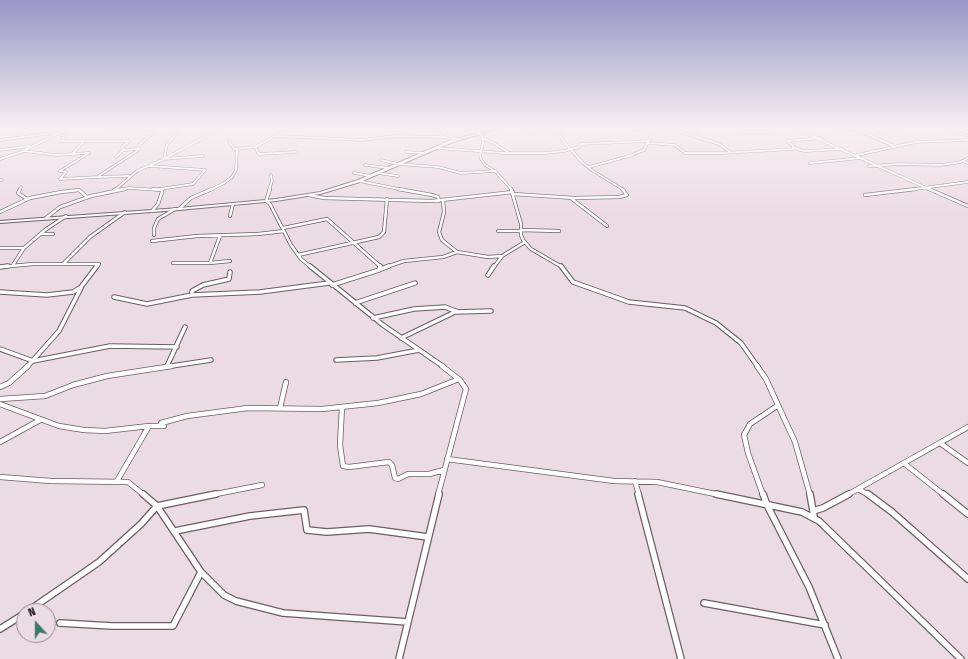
<!DOCTYPE html>
<style>
body{margin:0}
#map{position:relative;width:968px;height:659px;overflow:hidden;background:#ebdbe2;font-family:"Fira Sans Condensed",sans-serif}
canvas{display:block}
.north{position:absolute;left:16px;top:603px;width:40px;height:40px;box-sizing:border-box;background:#ebdbe2;border:1px solid #958a8f;border-radius:50%;rotate:339deg;font-size:11px;font-weight:700;line-height:16px;text-align:center;color:#151012}
.north::after{content:'';display:block;margin:auto;width:14px;height:18px;background:#3b7965;clip-path:polygon(50% 0,100% 100%,50% 72%,0 100%)}
</style>
<div id="map">
<canvas width="968" height="659"></canvas>
<div class="north">N</div>
</div>
<script>
const g = document.querySelector('canvas').getContext('2d');
g.lineJoin = 'round';
const shape = rows => new Path2D(rows.map(r => 'M' + r).join(''));
function trace(path, color, width, dash) { g.strokeStyle = color; g.lineWidth = width; g.lineCap = dash ? 'butt' : 'round'; g.setLineDash(dash || []); g.stroke(path); }
function fillPath(path, color) { g.fillStyle = color; g.fill(path, 'evenodd'); }
const streetFar4 = shape([
 [430,129,444,137,458,140],
 [489,129,491,130],
 [520,129,531,132,548,129],
 [556,129,563,141,583,163,593,171,624,190],
 [633,129,650,130],
 [796,129,931,190],
 [855,129,894,146],
 [947,129,968,136],
 [106,131,153,129],
 [650,131,675,130,719,144,730,152],
 [835,131,852,129],
 [740,132,768,132,776,129],
 [479,133,482,136,483,143,480,155,481,159,485,165,495,171,512,190],
 [56,134,65,136,61,141],
 [871,134,898,129],
 [276,136,362,140,396,136,444,137],
 [482,138,492,142,509,153],
 [0,140,54,133],
 [61,141,129,141],
 [84,141,72,154,89,153],
 [129,141,122,147,123,150,139,149],
 [229,141,234,149,255,147,288,129],
 [648,143,675,145,685,153,722,153,793,149,793,146,787,141,821,138],
 [255,147,259,154,295,152],
 [438,148,503,153,546,153,564,151,579,147,581,144,649,141],
 [794,148,805,151,842,149],
 [0,150,29,146],
 [24,151,56,155,72,154],
 [406,152,425,153],
 [857,155,916,142,968,140],
 [116,157,123,150],
 [0,159,21,152,67,129],
 [164,159,203,156],
 [164,159,167,144,181,129],
 [381,160,398,164,438,167,461,173,495,171],
 [962,161,968,163],
 [810,163,861,158],
 [365,165,389,168],
 [150,166,205,170,193,184,160,189],
 [869,166,900,164,941,165,961,162,968,158],
 [589,167,629,156,644,150,650,138,648,129],
 [60,171,89,153],
 [60,171,66,172,60,179],
 [354,173,371,176],
 [377,173,398,176],
 [129,176,97,177,137,151,139,145,155,131,153,129],
 [60,179,97,177],
 [0,180,2,180],
 [359,181,404,190],
 [20,190,21,187],
 [115,190,137,171,164,159,219,129],
 [117,190,129,188,159,190],
 [210,190,224,183,232,177,236,170,237,149],
 [269,190,272,181,271,175],
 [908,190,968,182]
]);
const streetFar3 = shape([
 [20,189,18,193,27,199],
 [160,189,163,189],
 [270,189,266,201,270,204,291,245,301,259,311,267],
 [398,189,432,195,438,197,439,201],
 [511,189,521,224,521,235,523,240,531,249,562,267],
 [929,189,968,206],
 [114,190,116,189],
 [513,194,574,198,619,197,627,195,622,189],
 [309,195,324,198,432,201,513,192],
 [865,195,916,189],
 [572,199,607,226],
 [443,201,444,212,439,232,442,240,457,252],
 [179,209,191,198,212,189],
 [152,211,158,204,162,192,162,190,153,189],
 [0,212,30,198,61,192,79,190,87,197],
 [230,216,233,204],
 [46,218,60,207,91,196,125,189],
 [283,228,327,219,381,267],
 [521,230,559,231],
 [498,231,521,231],
 [41,234,53,234],
 [154,235,154,228,158,219,175,209],
 [152,241,197,236,258,234,284,231],
 [0,248,24,248,13,265],
 [24,248,45,230,66,216],
 [298,255,379,237,384,232,387,199],
 [173,263,210,263,220,236],
 [210,263,230,261],
 [63,264,90,237,125,212],
 [0,267,33,264,99,264,96,267],
 [386,267,404,261,443,257,457,252,488,257,502,256],
 [494,267,502,256,525,242]
]);
const streetFar2 = shape([
 [310,266,383,325,444,367],
 [561,266,573,282,629,302,685,308,716,323,741,343,758,367],
 [0,267,8,266],
 [381,269,389,266],
 [230,272,229,279,203,285,192,291,192,295,260,292,329,283],
 [488,275,494,266],
 [332,285,379,270,380,266],
 [0,292,47,295,73,292,81,287,97,266],
 [114,297,147,304,192,295],
 [355,303,415,283],
 [373,318,414,309,445,307,458,312],
 [401,338,455,312,491,311],
 [0,349,33,361,110,346,177,347],
 [336,360,377,358,419,350],
 [167,366,185,327],
 [27,367,59,331,81,288],
 [165,367,211,360]
]);
const streetFar1 = shape([
 [757,366,766,379,795,442,810,495],
 [0,387,9,383,28,366],
 [0,399,45,396,73,385,107,376,172,366],
 [0,404,59,426,84,430,105,431,149,426,164,426,161,423,187,416,248,408,322,409,378,403,421,394,459,379],
 [342,407,340,445,343,466,349,467,389,462,392,465,395,478,398,479,408,474,429,474,444,470],
 [280,408,286,382],
 [0,442,40,420],
 [940,443,968,463],
 [447,459,614,481,657,482,720,495],
 [905,464,944,495],
 [0,477,51,481,128,482,144,495],
 [117,481,149,426],
 [635,481,639,495],
 [858,489,869,495],
 [211,495,262,485],
 [438,495,466,389,460,380,442,366],
 [763,495,748,453,744,435,750,424,777,406],
 [847,495,968,427]
]);
const street = shape([
 [143,494,157,506,201,572,224,595,236,601,283,613,408,622],
 [638,494,681,659],
 [716,494,802,512,819,521,961,659],
 [763,494,767,505,809,587,838,659],
 [810,494,814,517],
 [868,494,892,512,968,579],
 [943,494,968,514],
 [813,511,823,508,849,494],
 [175,531,250,516,304,510,307,530,327,532,369,529,428,537],
 [704,603,825,625],
 [28,611,99,562,141,524,157,506,216,494],
 [60,623,112,626,173,626,201,572],
 [0,629,24,614],
 [399,659,439,494]
]);
const secondary = shape([
 [495,129,497,129,453,142,360,182,320,194,276,201,179,210,0,223,0,221,179,208,276,199,320,192,358,180,451,140,495,129]
]);
trace(streetFar4, '#6c5e64', 3);
trace(streetFar3, '#6c5e64', 4);
trace(streetFar2, '#6c5e64', 5.5);
trace(streetFar1, '#6c5e64', 6);
trace(street, '#6c5e64', 8);
trace(secondary, '#6c5e64', 2);
trace(streetFar4, '#fff', 2);
trace(streetFar3, '#fff', 2.5);
trace(streetFar2, '#fff', 3.5);
trace(streetFar1, '#fff', 4.5);
trace(street, '#fff', 5.5);
fillPath(secondary, '#fff');
const sky = g.createLinearGradient(0, 0, 0, 221);
sky.addColorStop(0, '#9697c6');
sky.addColorStop(0.58, '#f6eff2');
sky.addColorStop(1, '#f6eff200');
g.fillStyle = sky;
g.fillRect(0, 0, 968, 221);
</script>
